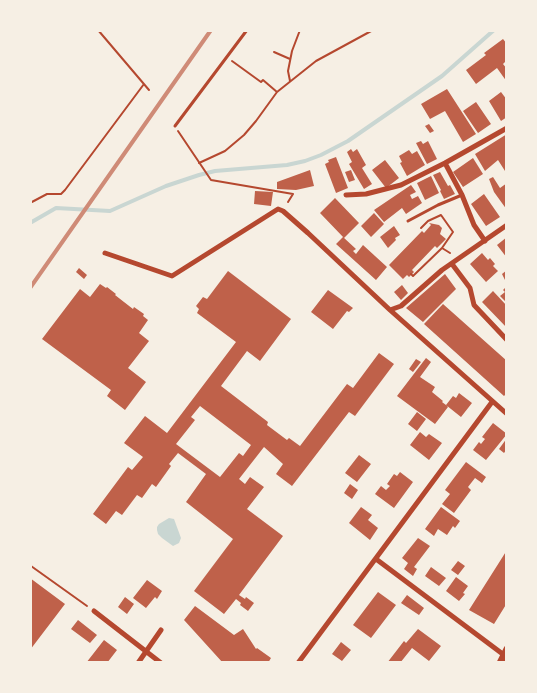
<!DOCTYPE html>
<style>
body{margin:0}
#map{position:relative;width:537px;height:693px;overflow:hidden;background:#f6efe4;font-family:"Fira Sans Condensed",sans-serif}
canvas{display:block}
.frame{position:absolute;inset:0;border:32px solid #f6efe4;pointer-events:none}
</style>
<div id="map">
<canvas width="537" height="693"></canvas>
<div class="frame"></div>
</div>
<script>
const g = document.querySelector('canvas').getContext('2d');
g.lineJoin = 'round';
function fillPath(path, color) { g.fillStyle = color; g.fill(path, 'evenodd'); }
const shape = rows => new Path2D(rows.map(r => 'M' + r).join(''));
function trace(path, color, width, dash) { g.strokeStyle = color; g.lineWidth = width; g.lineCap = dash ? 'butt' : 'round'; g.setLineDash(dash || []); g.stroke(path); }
const water = shape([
 [169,518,174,519,181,538,179,543,173,546,162,538,158,534,157,530,157,527,159,524]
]);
const stream = shape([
 [30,223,56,208,110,211,166,186,199,175,215,171,287,165,305,161,321,155,348,141,442,76,494,30]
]);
const building = shape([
 [503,39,507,44,507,60,503,64,507,69,507,82,497,68,476,84,466,70,486,55,484,53],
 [447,89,476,134,463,142,445,111,430,119,421,104],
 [501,92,507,100,507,117,501,121,489,101],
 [476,102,491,124,478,133,463,111],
 [429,124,434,131,430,133,425,126],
 [507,134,507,170,505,171,498,160,485,171,475,154],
 [421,141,423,144,428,141,437,159,427,164,416,143],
 [351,149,353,152,357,149,366,165,362,168,372,184,364,189,349,164,352,162,347,152],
 [409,150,412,154,417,151,425,165,407,176,400,163,402,162,399,156],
 [336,157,348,188,336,193,325,164,329,162,328,160],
 [473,158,483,174,463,187,453,172],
 [385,160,399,178,386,188,372,170],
 [310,170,314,186,296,190,277,189,277,182],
 [351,170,355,180,349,182,345,172],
 [440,172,448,186,450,185,455,194,444,199,440,191,441,190,433,175],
 [431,176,439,193,425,200,417,183],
 [493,177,500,188,507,183,507,210,494,192,489,179],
 [411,185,416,192,410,195,412,199,418,196,422,203,406,214,402,208,384,222,374,210],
 [255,191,273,192,271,206,254,204],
 [484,194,500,217,486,226,471,204],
 [335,198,359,223,344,238,320,213],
 [374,213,384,224,371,237,361,226],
 [429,223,439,225,442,228,440,234,446,239,437,248,435,246,412,270,414,272,409,277,407,275,403,279,389,265,422,231,424,233,431,225],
 [394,226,400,235,395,238,396,240,388,248,380,237],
 [343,237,356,249,353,251,356,254,363,245,387,267,376,280,336,244],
 [507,237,507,258,497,245],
 [482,253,488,260,490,258,495,264,493,266,498,271,486,282,470,264],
 [79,268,87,275,84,279,76,272],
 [507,270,507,284,502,274],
 [228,271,291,319,260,361,247,351,221,386,268,422,267,425,287,440,289,438,300,446,347,384,353,388,379,353,394,364,355,416,349,412,292,486,276,474,283,464,264,447,239,479,245,484,250,477,264,487,247,509,283,536,239,595,245,599,246,597,254,603,248,611,240,605,241,603,236,599,224,614,194,591,233,539,186,502,206,474,178,453,169,464,171,466,156,487,152,484,142,498,137,495,122,515,116,511,106,524,93,514,128,467,132,470,143,457,124,443,145,416,167,433,236,342,197,313,199,309,196,306,203,297,207,299],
 [200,406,251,445,243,456,239,453,220,477,176,444,195,420,191,417],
 [445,274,456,289,423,322,406,308],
 [100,284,106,288,107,287,116,294,115,295,133,309,134,307,144,314,143,316,148,320,139,333,149,341,128,368,146,382,125,410,107,396,111,390,42,339,80,289,90,297],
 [402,285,408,293,401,300,394,292],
 [507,286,507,303,500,296,505,292,503,290],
 [328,290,353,308,349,312,347,311,333,329,311,312],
 [493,291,507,306,507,328,482,302],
 [443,304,507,361,507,398,505,395,504,396,424,324],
 [426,358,431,362,420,377,435,387,432,392,443,401,442,402,446,405,453,396,456,398,459,393,472,403,461,417,446,405,448,407,435,424,397,396],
 [416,359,421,362,413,372,409,369],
 [417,412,426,419,417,431,408,424],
 [493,423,507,434,486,460,473,450,479,442,481,444,485,439,482,437],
 [420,432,426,437,429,434,442,443,429,460,410,445],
 [507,438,507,449,504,453,499,449],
 [359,455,371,464,357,482,345,473],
 [466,462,486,477,482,483,475,478,468,487,471,490,454,513,442,504,450,494,445,490],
 [400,472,413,482,394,508,375,494,381,486,386,490,390,486,387,484,394,474,397,476],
 [350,484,358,490,352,499,344,493],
 [361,507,372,515,368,520,378,528,370,540,349,523],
 [441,507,460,521,455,528,453,526,447,535,438,529,434,536,425,529],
 [418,538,430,546,414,567,417,569,413,576,404,569,408,563,402,558],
 [507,550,507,603,494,624,469,610],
 [458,561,465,566,458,575,451,570],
 [431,567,446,578,439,586,425,576],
 [456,577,468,586,463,593,465,594,459,601,446,591],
 [30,578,65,604,30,650],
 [147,580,162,591,157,599,155,597,146,608,133,598],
 [378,592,396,605,371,638,353,625],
 [407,595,424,608,419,615,401,603],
 [125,597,134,604,127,614,118,607],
 [195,606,234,635,243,629,256,649,257,648,271,658,268,663,223,663,184,620],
 [78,620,97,635,90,643,71,629],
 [418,629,441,646,429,661,412,648,400,663,387,663,404,641,406,643],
 [104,640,117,650,107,663,86,663],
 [341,642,351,650,342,661,332,654]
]);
const path = shape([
 [98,30,149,90],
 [274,52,290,59],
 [232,61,261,82,263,80,277,92],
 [290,81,288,71,292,51,300,30],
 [178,131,211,180,293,194,288,202],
 [199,163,225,151,244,135,256,121,277,92,316,61,373,30],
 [30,203,47,194,61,194,65,190,144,84],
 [421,228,428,221,441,215,453,232,442,248,450,253],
 [411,274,413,276,442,248],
 [31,566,87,606]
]);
const service = shape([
 [175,126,247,30],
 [408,221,438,205,462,195]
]);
const minor = shape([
 [445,163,462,195,474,225,485,241],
 [346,195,366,194,401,185,445,163,507,128],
 [105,253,172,276,278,209,283,211,308,233,390,310,507,414],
 [452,264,470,288,474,305,507,340],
 [390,310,401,306,442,270,507,225],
 [376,559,504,655],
 [94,611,161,663],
 [138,663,161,630],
 [298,663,492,402]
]);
const tertiary = shape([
 [500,663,507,649]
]);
const rail = shape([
 [30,288,211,30]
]);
fillPath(water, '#c9d6d2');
trace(stream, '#c9d6d2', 4);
fillPath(building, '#bf614a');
trace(path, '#b5482f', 2);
trace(service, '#b5482f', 3);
trace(minor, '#b5482f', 5);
trace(tertiary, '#b5482f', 7);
trace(rail, '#cf8b77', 4);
</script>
